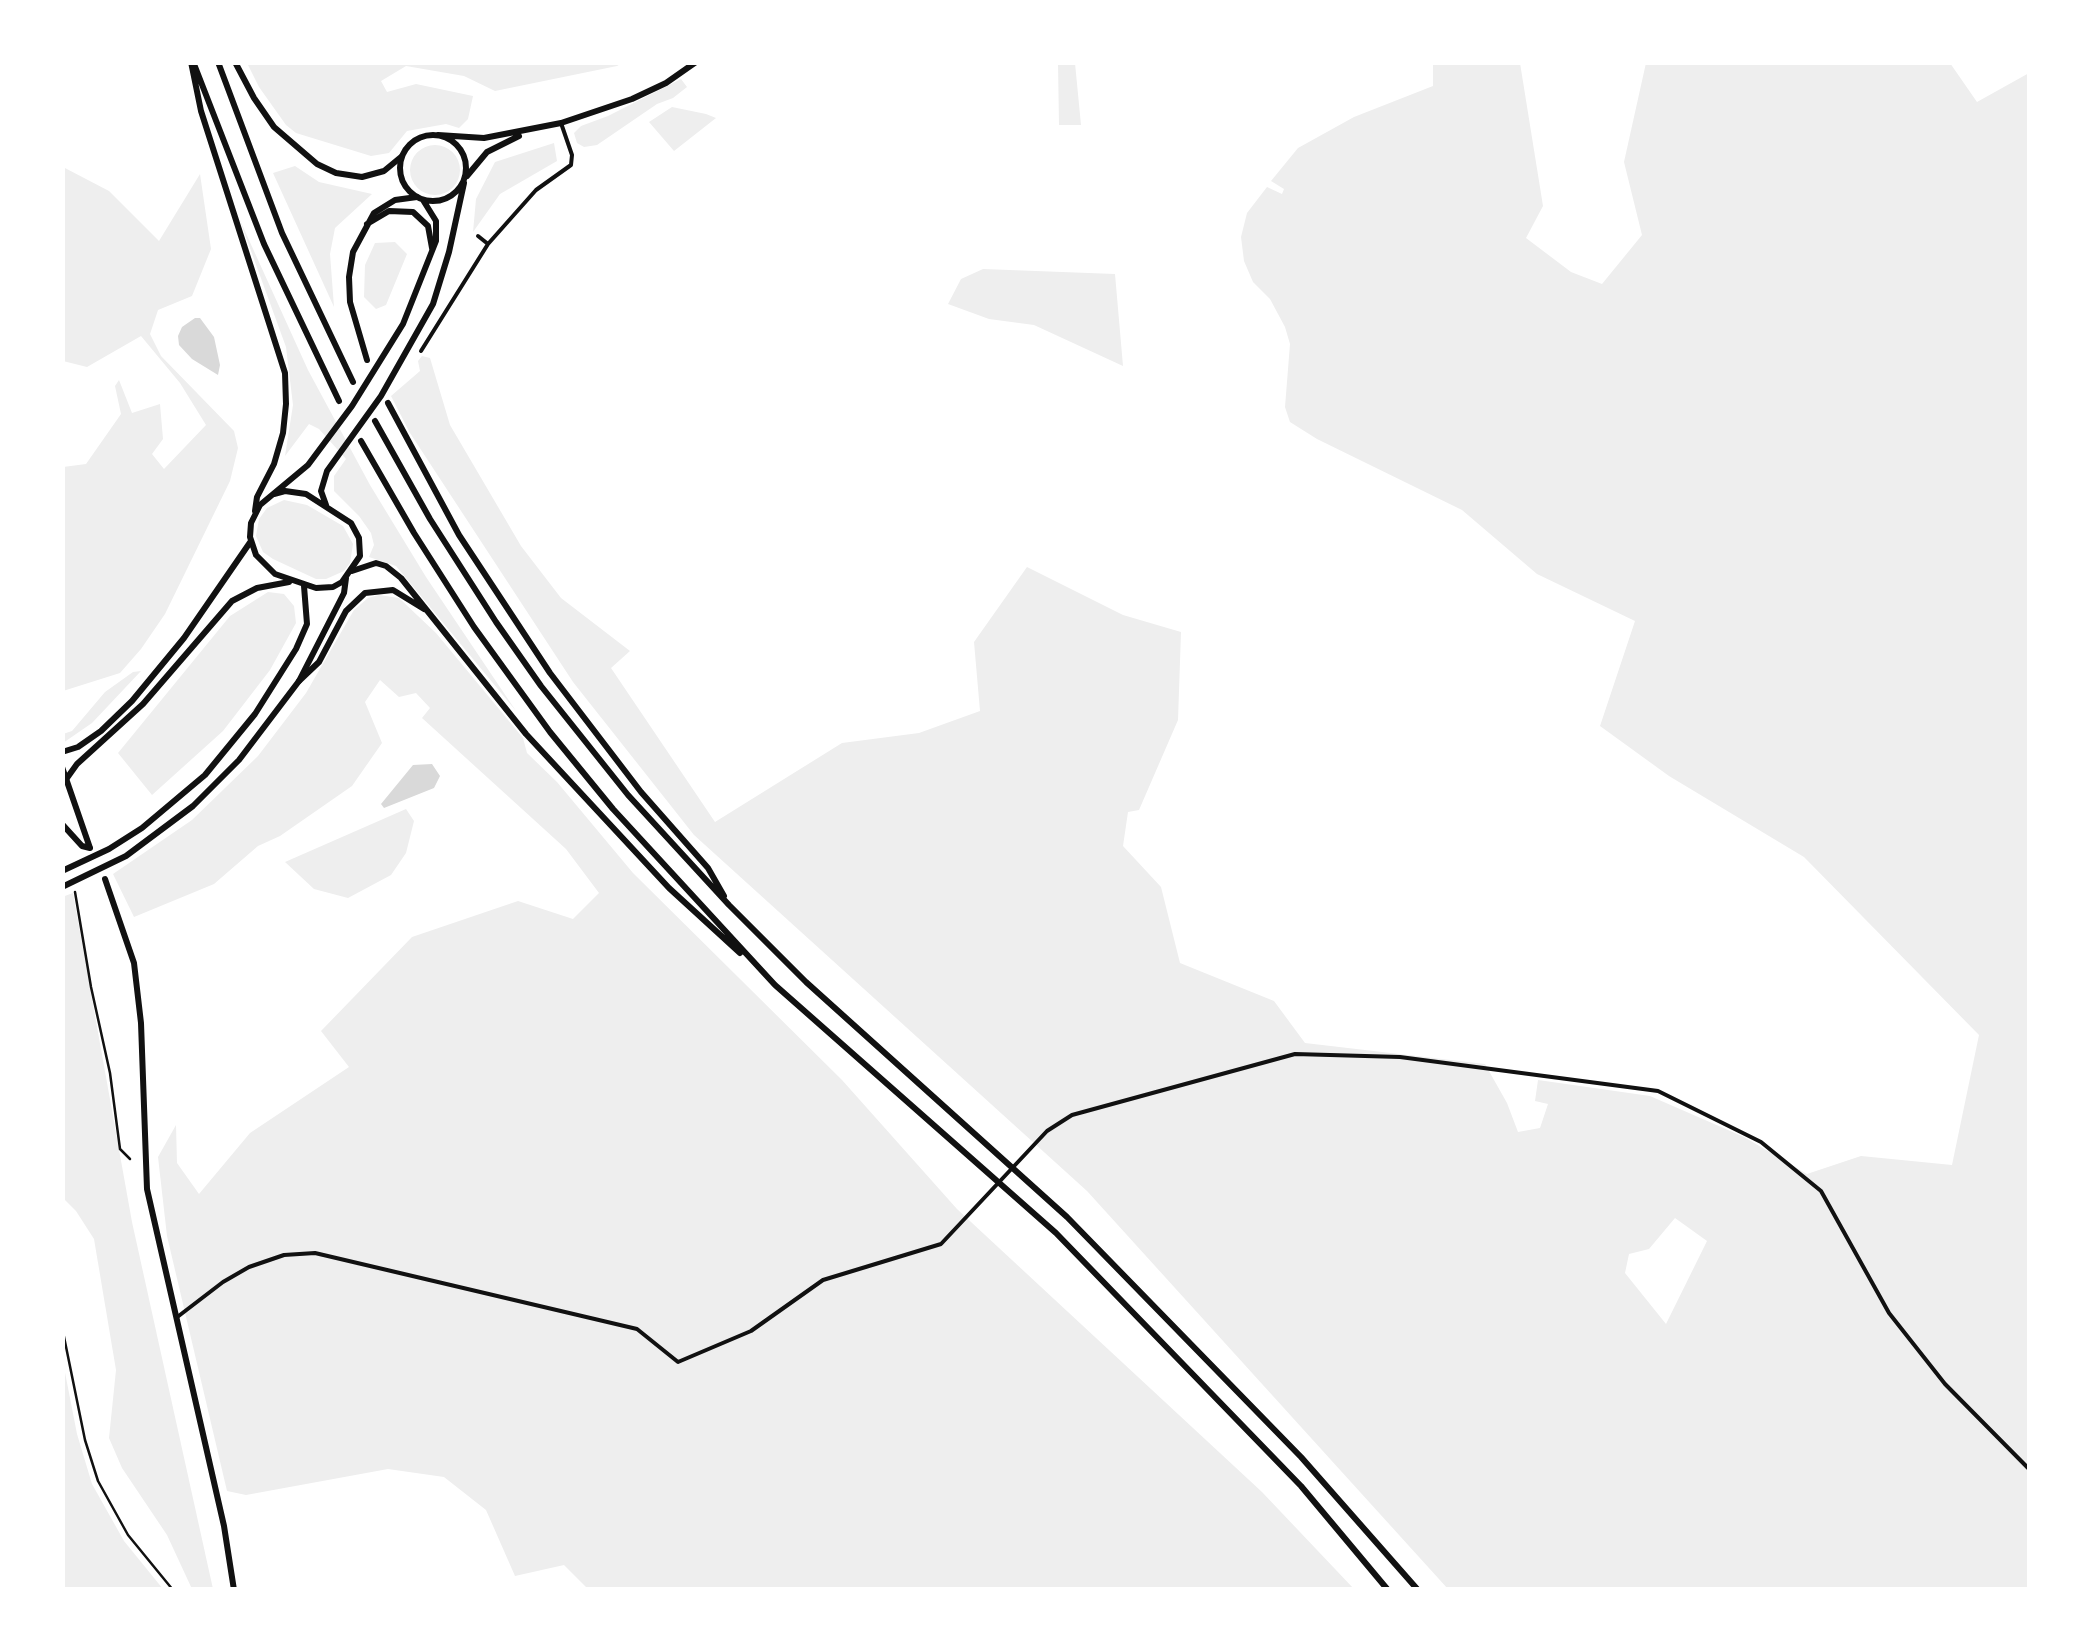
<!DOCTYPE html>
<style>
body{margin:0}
#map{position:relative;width:2092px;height:1652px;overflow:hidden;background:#fff;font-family:"Roboto Condensed",sans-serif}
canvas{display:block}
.frame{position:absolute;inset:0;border:65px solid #fff;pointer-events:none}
</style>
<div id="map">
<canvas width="2092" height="1652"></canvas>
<div class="frame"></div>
</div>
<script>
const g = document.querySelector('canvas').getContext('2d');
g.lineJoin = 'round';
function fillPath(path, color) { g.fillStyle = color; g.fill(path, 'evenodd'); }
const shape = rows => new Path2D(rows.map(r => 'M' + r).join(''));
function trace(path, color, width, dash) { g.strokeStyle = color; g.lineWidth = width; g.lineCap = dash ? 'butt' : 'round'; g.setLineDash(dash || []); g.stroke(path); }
const green = shape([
 [247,63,622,63,617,66,495,91,464,76,406,66,381,81,387,92,416,84,473,96,468,119,459,128,446,124,407,131,389,153,371,156,296,133,286,125,259,87],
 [1058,63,1075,63,1081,125,1059,125],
 [1433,63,1520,63,1543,206,1526,238,1571,272,1602,284,1642,235,1624,162,1646,63,1950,63,1977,102,2029,73,2029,1589,1448,1589,1087,1191,694,835,573,682,410,433,391,396,420,371,418,361,422,356,430,358,450,425,521,546,561,598,630,651,611,668,715,822,842,743,919,733,980,711,974,642,1027,567,1123,615,1181,632,1178,720,1139,810,1128,812,1123,846,1161,887,1180,963,1274,1001,1305,1043,1485,1064,1507,1103,1518,1132,1540,1128,1548,1104,1535,1101,1538,1080,1650,1096,1744,1137,1807,1174,1861,1156,1952,1165,1979,1035,1804,857,1669,776,1600,726,1635,621,1537,574,1462,510,1317,439,1290,422,1285,407,1290,344,1285,327,1270,299,1253,282,1244,261,1241,237,1247,213,1267,187,1282,194,1284,189,1271,181,1298,148,1354,117,1433,86],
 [1675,1218,1707,1241,1666,1324,1625,1273,1629,1254,1649,1249],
 [681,79,687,87,673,98,657,104,597,145,584,147,577,143,574,133,581,126,608,116],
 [672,107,706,114,716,118,674,151,649,122],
 [554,143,557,161,500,194,473,232,476,199,495,162],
 '410 170a25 25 0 1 1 50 0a25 25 0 1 1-50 0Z',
 [295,166,319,182,372,194,335,228,330,254,334,307,273,173],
 [63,167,109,191,159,241,200,174,211,249,192,296,158,310,150,334,161,356,234,431,238,448,230,481,165,614,141,649,120,673,63,691,63,467,86,464,121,414,115,386,119,380,132,413,160,404,163,439,152,454,164,469,206,425,180,383,141,336,87,367,63,361],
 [239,218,308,370,370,485,426,577,516,711,396,566,369,557,374,545,371,533,359,516,334,491,334,476,346,459,319,429,309,424,285,456,293,405,286,347],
 [395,242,407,254,386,305,376,309,364,297,365,265,375,243],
 [983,269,1115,274,1123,366,1034,325,989,319,948,304,961,279],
 [284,500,307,505,343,526,353,544,350,563,344,571,326,579,316,579,273,559,263,552,256,536,259,519,267,508],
 [268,592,284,594,294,606,296,623,270,670,223,731,152,795,118,753,230,616],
 [379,595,399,598,436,633,523,738,527,753,557,782,633,873,842,1080,957,1209,1262,1492,1354,1589,588,1589,564,1565,515,1576,486,1510,444,1477,388,1469,246,1495,227,1491,167,1236,158,1157,176,1125,177,1163,199,1194,250,1133,349,1067,321,1031,412,937,518,901,573,919,599,893,566,849,422,718,430,708,416,693,399,697,380,680,365,702,382,743,352,786,280,836,258,846,214,884,134,917,113,874,192,820,258,756,306,693,354,610,368,598],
 [141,671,92,723,63,743,63,734,72,731,105,692,133,672],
 [406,809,414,821,406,853,391,875,348,898,314,889,285,862],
 [73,893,132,1222,213,1589,192,1589,167,1535,122,1468,109,1438,116,1370,94,1239,76,1211,63,1198,62,897],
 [62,1357,77,1434,92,1484,124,1541,163,1589,63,1589]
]);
const water = shape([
 [195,318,200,318,214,337,220,365,218,375,192,359,179,345,178,336,182,327],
 [432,764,440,776,434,788,384,808,381,804,413,765]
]);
const path = shape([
 [75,892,91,987,110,1073,120,1149,130,1159]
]);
const service = shape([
 [62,1327,85,1440,98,1481,128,1535,173,1590]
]);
const minor = shape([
 [478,236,488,244],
 [421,351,488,244,536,190,571,165,572,155,561,123],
 [176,1318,223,1282,249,1267,284,1255,315,1253,637,1329,678,1362,751,1331,823,1280,941,1244,1047,1131,1072,1115,1295,1054,1400,1057,1658,1091,1761,1142,1821,1191,1889,1313,1945,1384,2030,1470]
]);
const secondary = shape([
 '400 168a33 33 0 1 1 66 0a33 33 0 1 1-66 0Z',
 [438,135,484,138,561,123,632,99,666,83,696,62],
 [467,176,487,152,519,136],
 [274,494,285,491,306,494,351,523,359,538,360,556,342,582,333,587,316,588,275,574,256,555,250,537,251,523,260,505,308,465,352,406,403,324,436,241,436,221,423,200],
 [326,505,321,491,327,471,381,396,433,304,449,252,464,183],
 [62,752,78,747,101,731,132,701,184,638,251,541],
 [67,778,77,764,143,704,232,601,257,588,289,582],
 [62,871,109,849,142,828,205,775,255,714,296,649,307,624,304,586],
 [62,887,126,856,193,806,239,760,299,681,344,593,346,578]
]);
const primary = shape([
 [62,767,90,848],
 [62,824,82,846,90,848],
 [105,879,134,963,141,1023,147,1189,224,1526,234,1590]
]);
const trunk = shape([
 [191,62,201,111,285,373,286,404,283,433,274,464,257,497,255,511],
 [218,62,282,233,353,382],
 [235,62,254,98,274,127,317,164,336,173,362,177,384,171,401,157],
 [194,64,264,244,339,401],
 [367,224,389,211,413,212,428,226,432,248],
 [367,360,350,302,349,277,353,252,374,213,395,200,417,197],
 [388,403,459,535,550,673,641,792,708,868,724,896],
 [375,421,430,519,496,622,541,686,628,795,729,905,806,982,1067,1217,1301,1457,1418,1590],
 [361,441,414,533,474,627,550,732,613,809,775,985,1056,1233,1301,1486,1388,1590],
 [352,571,376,563,386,566,401,578,526,734,669,888,740,953],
 [299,681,319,662,346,611,365,593,393,590,424,609]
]);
fillPath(green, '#eee');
fillPath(water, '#d9d9d9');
trace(path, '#111', 2.5);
trace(service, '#111', 2.5);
trace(minor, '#111', 4);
trace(secondary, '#111', 6);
trace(primary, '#111', 6);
trace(trunk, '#111', 6);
</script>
